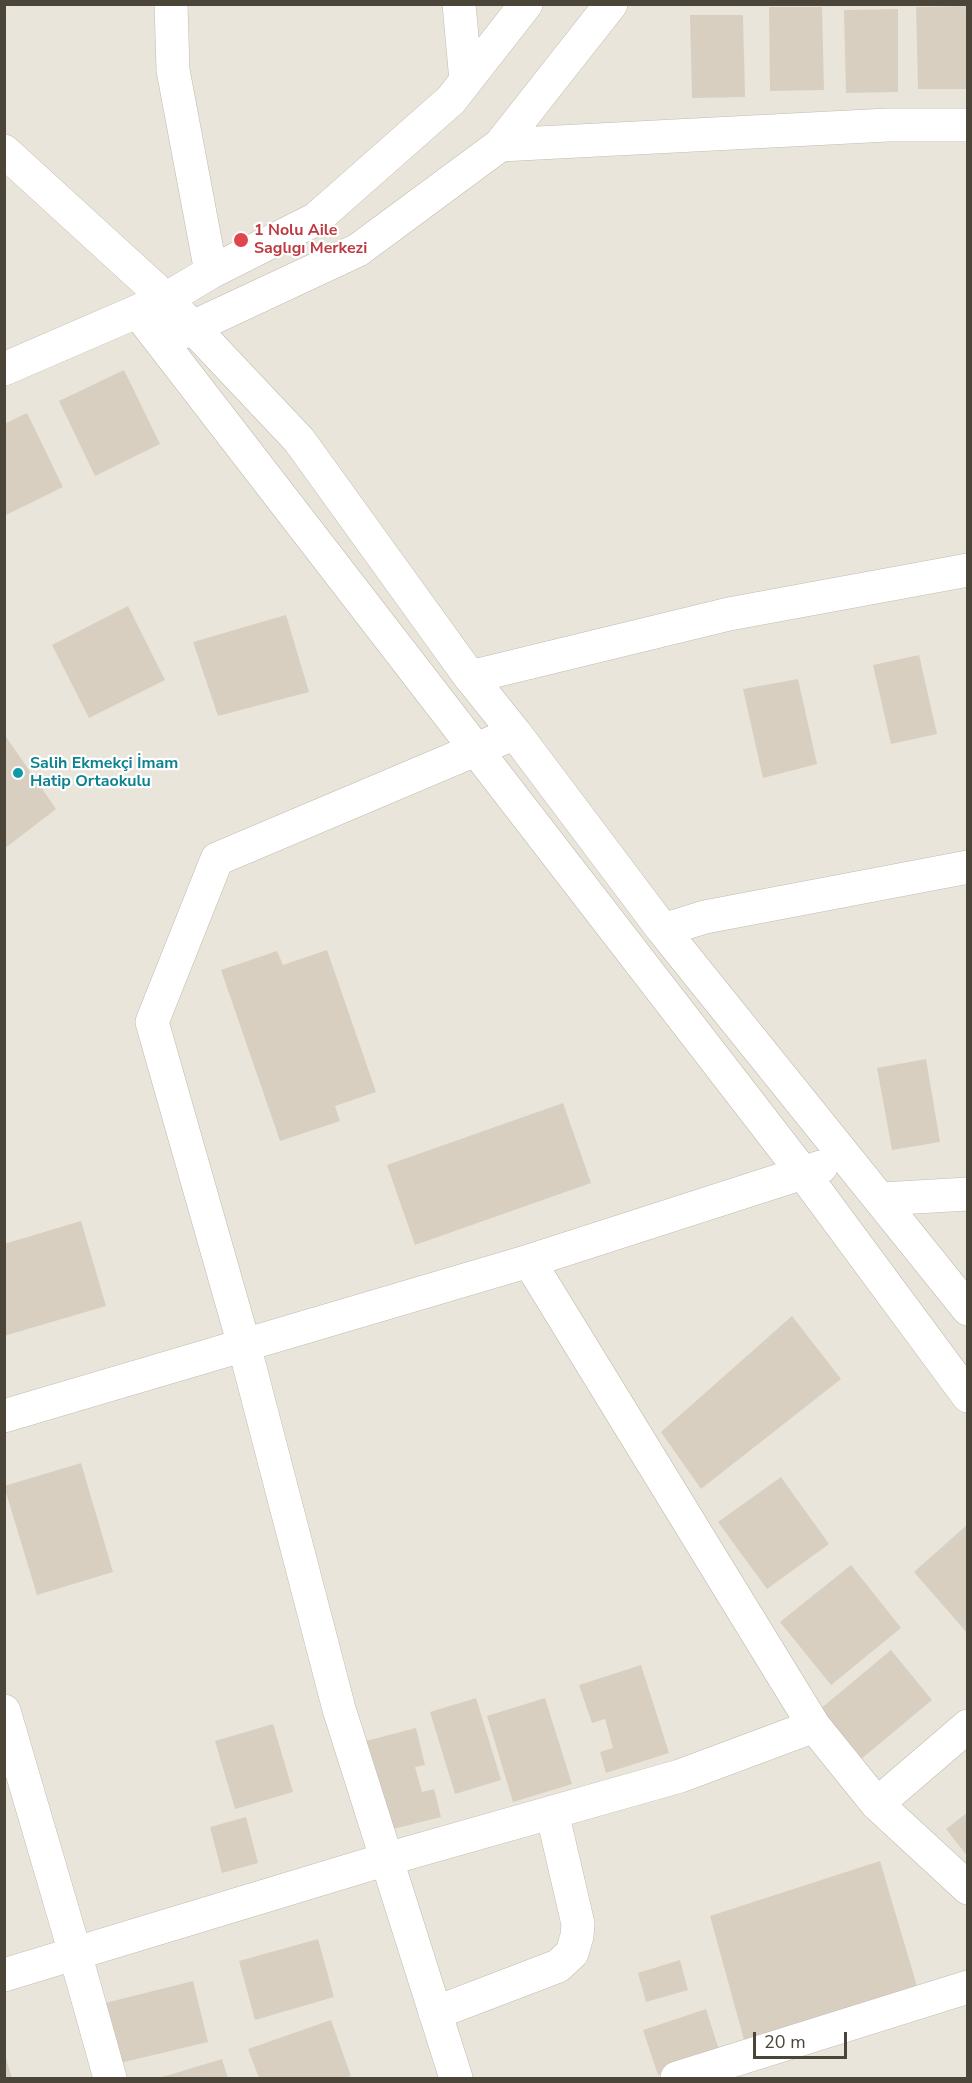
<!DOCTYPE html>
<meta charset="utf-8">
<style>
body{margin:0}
#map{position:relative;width:972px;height:2083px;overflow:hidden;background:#f6f3ec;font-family:"Nunito Sans",sans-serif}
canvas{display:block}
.frame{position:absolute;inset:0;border:6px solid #4b4439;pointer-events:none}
.scale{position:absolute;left:753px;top:2032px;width:94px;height:27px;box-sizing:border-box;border:3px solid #4b4439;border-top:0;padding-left:8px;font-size:18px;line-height:21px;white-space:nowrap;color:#4b4439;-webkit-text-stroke:4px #fff;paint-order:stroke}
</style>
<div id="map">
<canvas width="972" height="2083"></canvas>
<div class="frame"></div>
<div class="scale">20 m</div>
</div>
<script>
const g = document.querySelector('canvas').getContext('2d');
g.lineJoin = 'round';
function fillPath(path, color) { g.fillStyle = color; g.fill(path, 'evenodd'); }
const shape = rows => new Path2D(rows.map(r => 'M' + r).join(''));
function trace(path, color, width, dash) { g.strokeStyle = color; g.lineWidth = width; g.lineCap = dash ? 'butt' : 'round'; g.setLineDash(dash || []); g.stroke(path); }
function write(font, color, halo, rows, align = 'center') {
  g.font = font + ' "Nunito Sans",sans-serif'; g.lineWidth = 4.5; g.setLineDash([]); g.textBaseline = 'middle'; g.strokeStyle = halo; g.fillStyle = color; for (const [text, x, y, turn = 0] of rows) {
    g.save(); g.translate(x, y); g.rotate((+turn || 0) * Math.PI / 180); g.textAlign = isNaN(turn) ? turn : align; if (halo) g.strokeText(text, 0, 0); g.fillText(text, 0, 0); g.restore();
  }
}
const residential = shape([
 [5,5,967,5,967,2078,5,2078]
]);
const building = shape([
 [968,6,968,89,918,89,916,7],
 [769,7,822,7,824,90,770,91],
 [898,9,898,92,846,93,844,10],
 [690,15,743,15,745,97,692,98],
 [124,370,160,444,95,476,59,401],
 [27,413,63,487,4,516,4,424],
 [128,606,165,680,89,718,52,645],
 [286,615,309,692,218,716,193,642],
 [919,655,937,734,891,744,873,665],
 [798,679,817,764,763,778,743,689],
 [4,734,56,809,4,849],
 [327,950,376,1092,335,1106,340,1121,280,1141,221,970,277,951,283,965],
 [926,1059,940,1142,892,1150,877,1068],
 [563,1103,591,1183,415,1245,387,1165],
 [81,1221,106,1306,4,1336,4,1244],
 [792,1316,841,1379,701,1489,661,1432],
 [81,1463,113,1572,37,1595,4,1486],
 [781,1477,829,1544,767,1589,718,1522],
 [968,1524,968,1634,914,1572],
 [851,1565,901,1628,831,1685,780,1622],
 [891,1650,932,1700,860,1760,819,1710],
 [641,1665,669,1753,606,1773,600,1752,613,1748,605,1719,592,1723,579,1685],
 [476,1698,501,1780,455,1794,430,1712],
 [545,1698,572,1784,513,1802,487,1716],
 [273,1724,293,1792,235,1809,215,1741],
 [416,1728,425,1765,415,1767,422,1792,434,1789,441,1817,385,1831,362,1742],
 [968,1812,968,1857,946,1829],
 [246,1817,258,1863,222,1873,210,1827],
 [880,1861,919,1993,746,2047,710,1916],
 [318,1939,334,1997,255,2020,239,1961],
 [680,1960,688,1990,646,2002,638,1973],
 [193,1981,208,2042,120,2063,105,2003],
 [706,2009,720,2053,658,2075,643,2030],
 [331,2020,351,2076,344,2078,259,2078,248,2049],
 [4,2055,5,2055,12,2078,4,2078],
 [222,2059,228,2078,159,2078]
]);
const minor = shape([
 [171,4,173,70,211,272],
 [459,4,466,81],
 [500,145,888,125,968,125],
 [4,151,166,299,299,440,470,677,515,733,663,930,968,1309],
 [138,312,803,1173,968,1396],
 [174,336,358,250,500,145,611,4],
 [4,369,166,299,211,272,316,219,451,100,526,4],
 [470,677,729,614,968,570],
 [663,930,705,917,968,867],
 [881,1199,968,1194],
 [529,1261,814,1726,877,1804,968,1888],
 [4,1416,529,1261,821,1167],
 [4,1711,75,1953,110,2078],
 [877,1804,968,1726],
 [4,1975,387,1859,680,1776,814,1726],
 [435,2013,558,1966,572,1953,577,1936,578,1924,552,1812],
 [456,2078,339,1709,244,1345,152,1022,217,859,515,733],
 [677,2078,968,1987]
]);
const markers = [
 [241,240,8,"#e0444e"],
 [18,773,6,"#0f9aa8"]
];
const healthNames = [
 ["1 Nolu Aile",254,231],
 ["Saglıgı Merkezi",254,249]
];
const cultureNames = [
 ["Salih Ekmekçi İmam",30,764],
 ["Hatip Ortaokulu",30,782]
];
fillPath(residential, '#eae5da');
fillPath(building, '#d8cfc1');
trace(minor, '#c2bbae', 34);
trace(minor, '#fff', 33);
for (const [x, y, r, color] of markers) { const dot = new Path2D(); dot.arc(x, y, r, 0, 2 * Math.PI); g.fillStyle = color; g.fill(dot); trace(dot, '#fff', 2); }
write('bold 16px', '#be3a42', '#fff', healthNames, 'left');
write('bold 16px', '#0d838f', '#fff', cultureNames, 'left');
</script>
